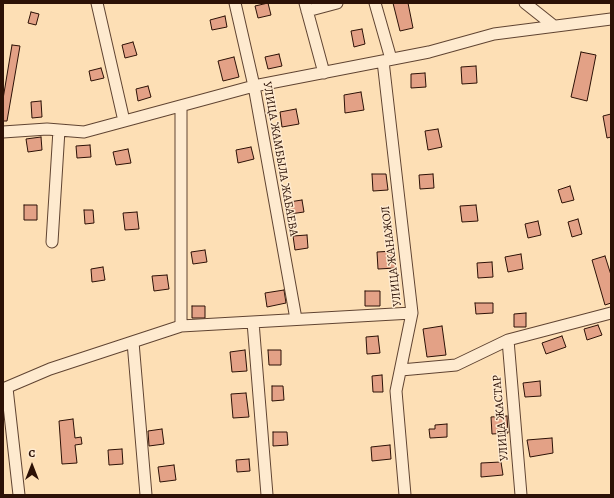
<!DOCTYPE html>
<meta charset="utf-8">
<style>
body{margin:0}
#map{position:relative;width:614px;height:498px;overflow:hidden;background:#fddfb5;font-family:Alegreya,serif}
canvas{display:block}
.frame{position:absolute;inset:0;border:4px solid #2c1106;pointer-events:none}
.north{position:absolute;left:12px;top:446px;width:40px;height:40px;-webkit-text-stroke:3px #feeacf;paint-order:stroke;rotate:0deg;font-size:11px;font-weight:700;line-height:16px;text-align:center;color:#2c1106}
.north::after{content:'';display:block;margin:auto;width:14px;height:18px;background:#2c1106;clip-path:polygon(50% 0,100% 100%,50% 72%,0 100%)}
</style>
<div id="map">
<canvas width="614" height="498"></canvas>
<div class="frame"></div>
<div class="north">С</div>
</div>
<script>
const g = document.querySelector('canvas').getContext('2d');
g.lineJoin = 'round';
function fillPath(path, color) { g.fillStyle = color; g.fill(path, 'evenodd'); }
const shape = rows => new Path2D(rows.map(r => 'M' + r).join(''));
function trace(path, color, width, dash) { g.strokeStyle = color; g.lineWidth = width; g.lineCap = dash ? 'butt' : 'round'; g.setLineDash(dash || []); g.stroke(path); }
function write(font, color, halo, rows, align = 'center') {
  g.font = font + ' Alegreya,serif'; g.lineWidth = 3; g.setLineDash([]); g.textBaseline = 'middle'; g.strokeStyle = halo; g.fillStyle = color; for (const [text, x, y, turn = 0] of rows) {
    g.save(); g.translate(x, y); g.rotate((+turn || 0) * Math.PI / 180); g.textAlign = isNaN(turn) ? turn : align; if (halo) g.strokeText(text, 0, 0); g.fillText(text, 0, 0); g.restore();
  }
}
const building = shape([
 [268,3,271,15,258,18,255,6,268,3],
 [393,3,408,3,413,28,400,31,393,3],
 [31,12,39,14,36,25,28,23,31,12],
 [225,16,227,27,212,30,210,20,225,16],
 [362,29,365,44,354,47,351,31,362,29],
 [133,42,137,55,125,58,122,45,133,42],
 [12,45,20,46,7,121,3,121,3,99,12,45],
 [581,52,596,55,587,101,571,97,581,52],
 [279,54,282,66,268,69,265,57,279,54],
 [234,57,239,77,223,81,218,61,234,57],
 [476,66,477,83,462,84,461,67,476,66],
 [101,68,104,78,91,81,89,71,101,68],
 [425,73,426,87,411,88,411,74,425,73],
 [148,86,151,97,138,101,136,89,148,86],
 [361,92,364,110,345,113,344,95,361,92],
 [41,101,42,117,32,118,31,102,41,101],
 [296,109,299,124,282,127,280,112,296,109],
 [611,114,611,137,607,138,603,116,611,114],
 [438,129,442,147,428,150,425,131,438,129],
 [41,137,42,150,28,152,26,139,41,137],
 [90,145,91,157,77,158,76,146,90,145],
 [251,147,254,159,238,163,236,150,251,147],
 [128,149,131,163,116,165,113,152,128,149],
 [372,174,386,174,388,190,373,191,372,174],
 [433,174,434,188,420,189,419,175,433,174],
 [570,186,574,200,562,203,558,190,570,186],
 [302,200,304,212,290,214,289,202,302,200],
 [24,205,37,205,37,220,24,220,24,205],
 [476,205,478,221,462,222,460,206,476,205],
 [84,210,93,210,94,223,85,224,84,210],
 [137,212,139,229,125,230,123,213,137,212],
 [578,219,582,234,572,237,568,222,578,219],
 [538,221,541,235,528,238,525,224,538,221],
 [307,235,308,248,295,250,293,236,307,235],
 [205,250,207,262,193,264,191,252,205,250],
 [394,251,396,268,378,269,377,252,394,251],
 [521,254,523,269,508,272,505,257,521,254],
 [605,256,611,275,611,303,605,305,592,260,605,256],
 [492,262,493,277,478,278,477,263,492,262],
 [103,267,105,280,92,282,91,269,103,267],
 [167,275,169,289,154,291,152,276,167,275],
 [284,290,286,303,267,307,265,293,284,290],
 [365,291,380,291,380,306,365,306,365,291],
 [475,303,493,303,493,313,476,314,475,303],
 [192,306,205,306,205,318,192,318,192,306],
 [526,313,526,327,514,327,514,314,526,313],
 [598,325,602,335,587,340,584,329,598,325],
 [442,326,446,355,427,357,423,329,442,326],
 [378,336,380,353,367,354,366,337,378,336],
 [562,336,566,347,546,354,542,343,562,336],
 [245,350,247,371,232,372,230,352,245,350],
 [268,350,281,350,281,365,269,365,268,350],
 [382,375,383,392,373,392,372,376,382,375],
 [540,381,541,396,525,397,523,383,540,381],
 [272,386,283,386,284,400,272,401,272,386],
 [246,393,249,417,233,418,231,394,246,393],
 [507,416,508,433,492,434,491,417,507,416],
 [73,419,75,438,81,437,82,444,75,445,77,463,62,464,59,421,73,419],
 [447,424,447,437,430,438,429,429,435,429,435,425,447,424],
 [162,429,164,444,149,446,148,431,162,429],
 [273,432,287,432,288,445,273,446,273,432],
 [552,438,553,453,530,457,527,440,552,438],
 [390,445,391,459,372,461,371,447,390,445],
 [122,449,123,464,109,465,108,450,122,449],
 [249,459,250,471,237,472,236,460,249,459],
 [501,462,503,475,481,477,481,463,501,462],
 [174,465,176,480,160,482,158,467,174,465]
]);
const minor = shape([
 [97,3,124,121],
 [235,3,254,86,296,319],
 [305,3,324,73],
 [375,3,391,59],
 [525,3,554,26],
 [307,11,337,3],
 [383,61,412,313,396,391,405,495],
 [181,106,181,326],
 [3,132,47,129,84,132,254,86,429,52,494,34,611,19],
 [52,242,59,130],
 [253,322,267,495],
 [508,340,521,495],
 [133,342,146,495],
 [401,370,456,365,508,340,611,313],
 [7,388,19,495],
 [3,389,50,369,181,326,412,313]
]);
const streetNames = [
 ["УЛИЦА ЖАМБЫЛА ЖАБАЕВА",280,159,80],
 ["УЛИЦА ЖАНАЖОЛ",392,256,-97],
 ["УЛИЦА ЖАСТАР",501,418,-95]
];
fillPath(building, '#e3a186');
trace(building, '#2c1106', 1);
trace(minor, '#604432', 13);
trace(minor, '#feeacf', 11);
write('12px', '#2c1106', '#feeacf', streetNames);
</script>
